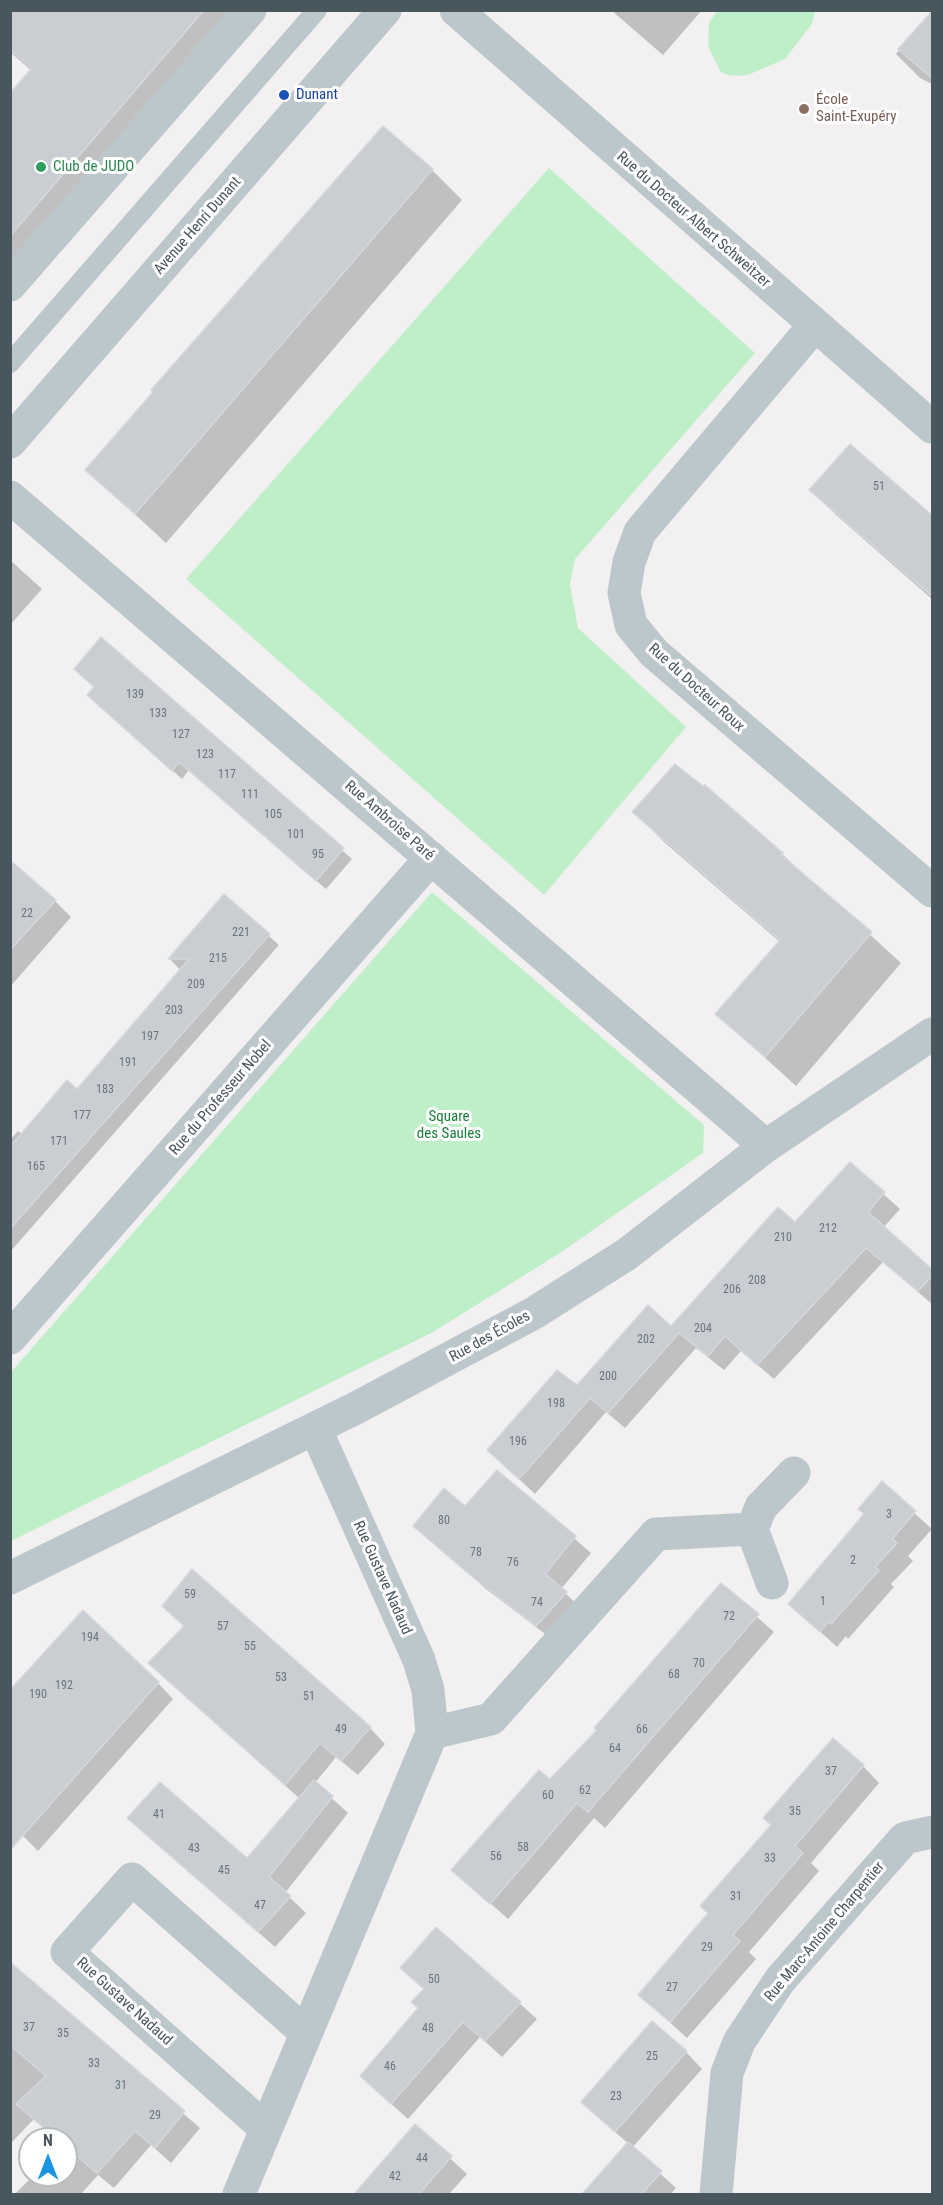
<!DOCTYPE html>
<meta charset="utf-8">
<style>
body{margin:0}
#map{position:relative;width:943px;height:2205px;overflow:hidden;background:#f2f0f0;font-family:"Roboto Condensed",sans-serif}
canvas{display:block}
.frame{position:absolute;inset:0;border:12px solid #48575d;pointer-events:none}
.north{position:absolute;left:18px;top:2127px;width:60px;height:60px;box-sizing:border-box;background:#fff;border:2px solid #b6bcbe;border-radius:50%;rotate:0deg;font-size:16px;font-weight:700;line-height:24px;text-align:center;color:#48575d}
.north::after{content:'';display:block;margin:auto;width:21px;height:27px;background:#1b94e1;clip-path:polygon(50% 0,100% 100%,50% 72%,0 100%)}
</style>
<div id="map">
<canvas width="943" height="2205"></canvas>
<div class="frame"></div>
<div class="north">N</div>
</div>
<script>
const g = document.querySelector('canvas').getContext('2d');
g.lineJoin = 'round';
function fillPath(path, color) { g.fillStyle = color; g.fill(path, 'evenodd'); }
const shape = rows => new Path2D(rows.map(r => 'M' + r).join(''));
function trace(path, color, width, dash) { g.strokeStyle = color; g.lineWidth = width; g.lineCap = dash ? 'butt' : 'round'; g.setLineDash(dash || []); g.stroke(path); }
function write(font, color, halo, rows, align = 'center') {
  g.font = font + ' "Roboto Condensed",sans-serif'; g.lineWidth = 6; g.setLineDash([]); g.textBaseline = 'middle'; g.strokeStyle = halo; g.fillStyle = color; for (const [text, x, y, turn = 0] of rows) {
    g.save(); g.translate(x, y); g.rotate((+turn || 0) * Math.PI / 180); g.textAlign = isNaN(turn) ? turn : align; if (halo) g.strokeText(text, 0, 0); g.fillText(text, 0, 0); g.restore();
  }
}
const green = shape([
 [717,11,717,10,815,11,812,24,785,59,750,74,740,76,727,75,720,71,708,46,709,23],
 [549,168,755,353,575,559,570,585,578,628,686,727,544,895,186,579],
 [432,892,704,1125,703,1153,560,1253,433,1332,11,1541,11,1372]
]);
const shadow = shape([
 [10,10,261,10,10,301,10,96,32,71,10,52],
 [611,10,702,10,663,55],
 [932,12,932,84,920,78,896,54],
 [432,170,462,200,166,543,87,470],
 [811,490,932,517,932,599,835,514],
 [10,560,42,589,10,625],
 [101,639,352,859,326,889,189,770,182,779,98,704,95,687],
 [634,812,782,854,901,963,796,1086,717,1014,780,942,664,842],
 [10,868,55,901,71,917,10,987],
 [224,896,279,945,10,1252,10,1140,18,1131,23,1135,77,1091,181,971,170,959],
 [850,1164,900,1209,883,1228,932,1272,932,1304,883,1262,774,1379,741,1351,724,1370,696,1348,625,1428,606,1412,535,1494,505,1466,577,1387,672,1328,795,1224],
 [498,1472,591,1553,561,1589,581,1608,553,1640,486,1589,415,1526,465,1508],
 [882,1484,932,1529,908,1556,913,1561,891,1584,894,1587,848,1639,846,1636,837,1647,790,1604,866,1515],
 [721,1585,774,1632,605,1828,594,1818,508,1919,453,1870,550,1781,599,1730],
 [164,1606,370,1728,385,1744,358,1775,336,1757,315,1783,348,1813,285,1893,306,1913,275,1947,129,1818,247,1860,300,1799,150,1663,185,1627],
 [158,1683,173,1699,38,1851,10,1823],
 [863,1766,879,1783,811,1863,819,1871,749,1952,756,1959,687,2038,640,1995],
 [436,1929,537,2019,502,2057,480,2037,408,2119,378,2092,419,2008,425,1990,402,1968],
 [10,1964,200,2128,171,2163,151,2145,114,2188,98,2175,81,2194,15,2194,34,2175,66,2175,66,2139,56,2139,34,2119,10,2144],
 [686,2052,702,2069,632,2148,676,2188,671,2194,584,2194,629,2144,600,2119],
 [415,2126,467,2174,449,2194,357,2194]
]);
const building = shape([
 [10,10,204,10,10,236,10,93,32,68,10,50,10,10],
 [933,10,933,79,898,49,933,10],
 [383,126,433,169,135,514,85,470,153,392,151,390,383,126],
 [850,444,933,516,933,597,809,490,850,444],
 [101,637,344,848,316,881,179,762,172,771,87,695,94,687,74,669,101,637],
 [675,764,703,786,705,785,783,853,781,855,872,932,765,1057,715,1014,780,940,632,812,675,764],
 [10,860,56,900,10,950,10,860],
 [224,894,270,934,10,1229,10,1147,67,1080,77,1089,189,959,168,959,224,894],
 [850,1162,885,1192,868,1212,933,1270,933,1275,918,1291,866,1248,757,1365,725,1336,708,1356,679,1333,608,1413,590,1398,519,1479,487,1450,557,1370,577,1385,648,1305,671,1326,778,1207,795,1222,850,1162],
 [497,1470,576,1536,545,1574,567,1592,536,1626,469,1574,413,1526,444,1488,465,1506,497,1470],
 [882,1481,916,1511,892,1539,897,1543,875,1567,879,1570,831,1624,829,1621,820,1632,788,1604,864,1514,858,1509,882,1481],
 [192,1569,371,1727,341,1761,320,1743,285,1785,148,1663,184,1626,162,1606,192,1569],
 [721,1583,759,1614,588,1812,577,1803,490,1904,451,1870,539,1770,550,1779,597,1730,594,1728,721,1583],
 [83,1610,159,1682,10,1850,10,1690,83,1610],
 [833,1738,864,1765,795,1846,803,1853,733,1935,740,1941,670,2022,638,1995,708,1913,700,1906,771,1825,763,1818,833,1738],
 [314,1780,333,1796,269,1877,291,1896,258,1932,127,1818,160,1782,247,1858,314,1780],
 [436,1927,521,2002,485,2041,463,2022,391,2104,360,2076,418,2008,411,2002,424,1989,400,1968,436,1927],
 [10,1962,185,2111,155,2148,135,2131,97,2173,66,2147,66,2139,57,2139,16,2104,46,2076,10,2045,10,1962],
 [652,2021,687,2051,615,2132,581,2102,652,2021],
 [415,2124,452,2156,419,2194,354,2194,415,2124],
 [628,2142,662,2171,642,2194,582,2194,628,2142]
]);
const service = shape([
 [10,363,317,10]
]);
const minor = shape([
 [456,10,932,427],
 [10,285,250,10],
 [814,326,640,532,629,562,624,593,631,625,654,653,932,891],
 [10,442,385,10],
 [10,497,766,1146],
 [10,1338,431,858],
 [752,1529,772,1583],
 [10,1578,356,1408,534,1313,627,1254,766,1146,932,1034],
 [432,1733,491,1719,656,1534,752,1529,761,1507,794,1473],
 [266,2129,67,1952,132,1879,306,2033],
 [239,2194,432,1733,428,1690,419,1660,315,1428],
 [716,2194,727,2073,739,2042,780,1980,905,1838,932,1832]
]);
const markers = [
 [284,95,6,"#1a4fb4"],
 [804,109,6,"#8d6e63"],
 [41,167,6,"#2e9e5b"]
];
const numberNames = [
 ["51",879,487],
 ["139",135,695],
 ["133",158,714],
 ["127",181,735],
 ["123",205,755],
 ["117",227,775],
 ["111",250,795],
 ["105",273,815],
 ["101",296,835],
 ["95",318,855],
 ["22",27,914],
 ["221",241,933],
 ["215",218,959],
 ["209",196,985],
 ["203",174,1011],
 ["197",150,1037],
 ["191",128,1063],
 ["183",105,1090],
 ["177",82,1116],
 ["171",59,1142],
 ["165",36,1167],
 ["212",828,1229],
 ["210",783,1238],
 ["208",757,1281],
 ["206",732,1290],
 ["204",703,1329],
 ["202",646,1340],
 ["200",608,1377],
 ["198",556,1404],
 ["196",518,1442],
 ["3",889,1515],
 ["80",444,1521],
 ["78",476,1553],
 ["2",853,1561],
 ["76",513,1563],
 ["59",190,1595],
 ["1",823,1602],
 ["74",537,1603],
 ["72",729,1617],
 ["57",223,1627],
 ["194",90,1638],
 ["55",250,1647],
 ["70",699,1664],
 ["68",674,1675],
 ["53",281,1678],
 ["192",64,1686],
 ["190",38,1695],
 ["51",309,1697],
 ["49",341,1730],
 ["66",642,1730],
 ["64",615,1749],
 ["37",831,1772],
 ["62",585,1791],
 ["60",548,1796],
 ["35",795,1812],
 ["41",159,1815],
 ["58",523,1848],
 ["43",194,1849],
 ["56",496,1857],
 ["33",770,1859],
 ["45",224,1871],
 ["31",736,1897],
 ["47",260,1906],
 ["29",707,1948],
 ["50",434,1980],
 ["27",672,1988],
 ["37",29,2028],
 ["48",428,2029],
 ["35",63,2034],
 ["25",652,2057],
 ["33",94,2064],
 ["46",390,2067],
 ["31",121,2086],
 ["23",616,2097],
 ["29",155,2116],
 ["44",422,2159],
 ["42",395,2177]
];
const transitNames = [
 ["Dunant",296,95]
];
const educationNames = [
 ["École",816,100],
 ["Saint-Exupéry",816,117]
];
const leisureNames = [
 ["Club de JUDO",53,167]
];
const streetNames = [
 ["Rue du Docteur Albert Schweitzer",693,220,41],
 ["Avenue Henri Dunant",198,226,-49],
 ["Rue du Docteur Roux",696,688,42],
 ["Rue Ambroise Paré",389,821,41],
 ["Rue du Professeur Nobel",221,1098,-49],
 ["Rue des Écoles",490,1337,-29],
 ["Rue Gustave Nadaud",382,1578,66],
 ["Rue Marc-Antoine Charpentier",825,1932,-50],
 ["Rue Gustave Nadaud",124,2002,42]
];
const parkNames = [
 ["Square",449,1117],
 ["des Saules",449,1134]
];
fillPath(green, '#bfefc9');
fillPath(shadow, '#0003');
fillPath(building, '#caced2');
trace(building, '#d4d7db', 1.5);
trace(service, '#bcc7cc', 20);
trace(minor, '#bcc7cc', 33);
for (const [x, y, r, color] of markers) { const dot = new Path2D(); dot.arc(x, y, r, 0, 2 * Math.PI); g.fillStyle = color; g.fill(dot); trace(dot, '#fff', 2); }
write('12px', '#68757a', null, numberNames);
write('15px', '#164399', '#fff', transitNames, 'left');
write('15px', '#785e54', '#fff', educationNames, 'left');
write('15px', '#27864d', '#fff', leisureNames, 'left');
write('15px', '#48575d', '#fff', streetNames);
write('15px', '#187f3a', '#fff', parkNames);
</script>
